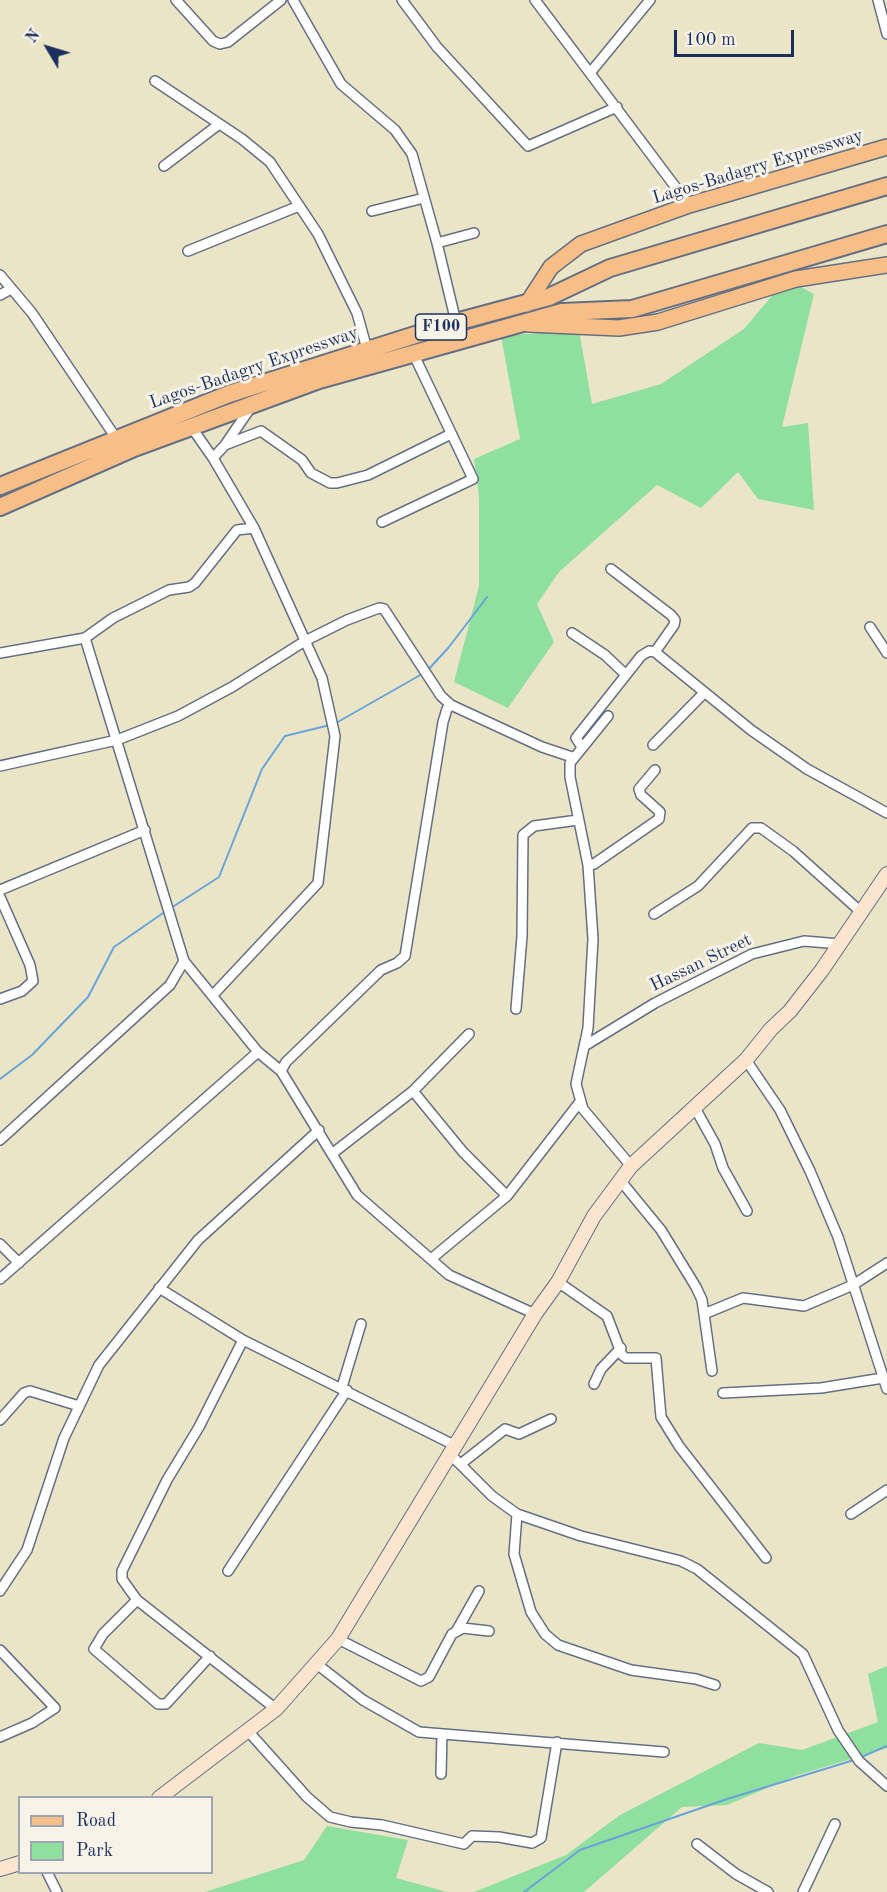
<!DOCTYPE html>
<style>
body{margin:0}
#map{position:relative;width:887px;height:1892px;overflow:hidden;background:#ebe5c8;font-family:"Old Standard TT",serif}
canvas{display:block}
.legend{position:absolute;left:18px;top:1796px;width:195px;height:78px;box-sizing:border-box;background:#f7f3e8;border:2px solid #9fa5b1;margin:0;padding:8px 10px;list-style:none;font-size:18px;color:#1b2f5e}
.legend li{display:flex;align-items:center;gap:12px;height:30px}
.legend b{width:30px;border:2px solid #9fa5b1}
.north{position:absolute;left:18px;top:18px;width:60px;height:60px;-webkit-text-stroke:4px #f7f3e8;paint-order:stroke;rotate:308deg;font-size:16px;font-weight:700;line-height:24px;text-align:center;color:#1b2f5e}
.north::after{content:'';display:block;margin:auto;width:21px;height:27px;background:#1b2f5e;clip-path:polygon(50% 0,100% 100%,50% 72%,0 100%)}
.scale{position:absolute;left:674px;top:30px;width:120px;height:27px;box-sizing:border-box;border:3px solid #1b2f5e;border-top:0;padding-left:8px;font-size:18px;line-height:21px;white-space:nowrap;color:#1b2f5e;-webkit-text-stroke:4px #f7f3e8;paint-order:stroke}
</style>
<div id="map">
<canvas width="887" height="1892"></canvas>
<ul class="legend">
<li><b style="height:8px;background:#f7be87"></b>Road</li>
<li><b style="height:16px;background:#8fdf9f"></b>Park</li>
</ul>
<div class="north">N</div>
<div class="scale">100 m</div>
</div>
<script>
const g = document.querySelector('canvas').getContext('2d');
g.lineJoin = 'round';
function fillPath(path, color) { g.fillStyle = color; g.fill(path, 'evenodd'); }
const shape = rows => new Path2D(rows.map(r => 'M' + r).join(''));
function trace(path, color, width, dash) { g.strokeStyle = color; g.lineWidth = width; g.lineCap = dash ? 'butt' : 'round'; g.setLineDash(dash || []); g.stroke(path); }
function write(font, color, halo, rows, align = 'center') {
  g.font = font + ' "Old Standard TT",serif'; g.lineWidth = 6; g.setLineDash([]); g.textBaseline = 'middle'; g.strokeStyle = halo; g.fillStyle = color; for (const [text, x, y, turn = 0] of rows) {
    g.save(); g.translate(x, y); g.rotate((+turn || 0) * Math.PI / 180); g.textAlign = isNaN(turn) ? turn : align; if (halo) g.strokeText(text, 0, 0); g.fillText(text, 0, 0); g.restore();
  }
}
const green = shape([
 [786,279,814,294,782,427,808,423,814,510,758,499,738,472,701,508,657,485,559,572,537,604,554,642,508,708,454,682,479,586,479,497,474,459,520,439,501,336,579,330,592,404,661,384,744,329],
 [887,1666,887,1748,798,1775,727,1805,682,1807,584,1892,474,1892,566,1855,620,1815,759,1743,802,1750,878,1722,868,1674],
 [327,1826,408,1840,396,1878,447,1892,205,1892,304,1860]
]);
const stream = shape([
 [427,671,449,647,487,597],
 [336,723,422,674],
 [171,908,219,877,262,769,285,736,330,725],
 [0,1079,32,1055,88,997,114,947,166,911],
 [859,1758,887,1746],
 [524,1892,580,1850,727,1799,854,1760]
]);
const street = shape([
 [176,0,213,41,220,44,228,42,281,0],
 [293,0,341,84,395,130,412,154,437,243,474,233],
 [402,0,437,47,528,146,617,107],
 [535,0,689,205],
 [878,0,887,34],
 [590,73,650,0],
 [155,81,242,139,270,162,318,234,357,313,367,349],
 [164,166,218,125],
 [372,211,424,198],
 [437,243,456,322],
 [188,251,299,206],
 [0,275,32,313,116,438],
 [0,295,11,289],
 [192,428,213,458,254,528,322,678,335,736,318,883,213,995],
 [225,445,261,431,302,460,311,473,330,483,337,483,368,475,451,434],
 [213,458,225,445,251,407],
 [382,522,473,479,413,353],
 [870,627,887,653],
 [572,633,605,655,625,674],
 [85,638,184,961,258,1052,281,1071,357,1195,449,1275,535,1314],
 [655,652,751,730,807,769,887,813],
 [0,653,85,638,113,618,169,590,189,587,195,583,237,530,254,528],
 [608,716,570,763,570,777,588,865,593,939,588,1028,576,1084,583,1109,631,1166],
 [653,745,704,693],
 [582,747,576,738,641,656,649,651,655,652,674,625,675,620,671,615,611,569],
 [0,766,117,740,178,716,232,687,305,641,347,620,379,608,384,609,441,696,451,705,542,747,572,757],
 [588,865,594,864,659,819,660,812,641,795,639,789,655,770],
 [0,890,145,830],
 [0,897,30,965,33,981,22,991,0,999],
 [654,914,698,886,752,828,761,828,793,851,861,912],
 [516,1009,522,936,523,835,534,826,578,820],
 [586,1045,655,1003,752,954,804,941,840,944],
 [746,1060,780,1110,810,1171,838,1237,887,1389],
 [281,1071,286,1062,381,970,397,963,405,956,443,722,447,709,451,705],
 [413,1091,463,1152,507,1196],
 [695,1108,715,1144,723,1168,747,1211],
 [0,1140,170,985,184,961],
 [333,1153,413,1091,469,1034],
 [620,1180,661,1230,696,1287,702,1300,712,1371],
 [0,1244,19,1263],
 [431,1259,507,1196,579,1103],
 [0,1279,258,1052],
 [558,1282,607,1316,622,1355,626,1358,656,1358,661,1417,679,1446,766,1558],
 [159,1288,243,1340,456,1446],
 [704,1314,743,1298,804,1306,853,1285,887,1263],
 [243,1340,199,1427,167,1480,122,1571,122,1579,137,1600,276,1709],
 [594,1384,601,1369,621,1348],
 [342,1387,361,1324],
 [723,1393,821,1388,883,1378],
 [0,1420,24,1393,30,1391,79,1406],
 [451,1455,492,1496,517,1514,581,1536,681,1561,697,1569,803,1654,838,1730,859,1761,887,1786],
 [462,1463,505,1429,519,1434,551,1419],
 [517,1514,514,1554,531,1612,545,1634,558,1645,631,1670,696,1679,715,1685],
 [851,1514,887,1490],
 [228,1571,347,1390],
 [0,1591,27,1550,64,1438,99,1365,198,1240,319,1130],
 [137,1600,103,1634,94,1649,158,1704,166,1704,210,1656],
 [457,1630,479,1591],
 [338,1639,421,1681,429,1677,452,1634,463,1628,489,1631],
 [0,1650,55,1708,32,1723,0,1737],
 [318,1665,363,1700,419,1732,664,1752],
 [248,1731,307,1797,330,1817,351,1822,382,1825,464,1844,472,1836,499,1837,532,1843,541,1838,557,1742],
 [441,1774,442,1734],
 [697,1844,736,1874,768,1892],
 [47,1872,57,1892],
 [803,1892,835,1824]
]);
const secondary = shape([
 [159,1798,276,1709,338,1639,535,1314,558,1282,594,1216,631,1166,746,1060,771,1029,790,1011,822,970,887,874],
 [0,1869,20,1863]
]);
const primary = shape([
 [527,304,551,267,581,244,689,205,887,147],
 [528,324,619,328,658,322,796,279,887,265]
]);
const highway = shape([
 [0,486,229,394,456,322,549,297,610,268,887,186],
 [0,507,134,448,319,380,562,312,632,309,887,234]
]);
const shields = [
 [441,327,51]
];
const shieldNames = [
 ["F100",441,327]
];
const streetNames = [
 ["Lagos-Badagry Expressway",758,167,-17],
 ["Lagos-Badagry Expressway",254,368,-19],
 ["Hassan Street",701,963,-26]
];
fillPath(green, '#8fdf9f');
trace(stream, '#68a4d9', 2);
trace(street, '#646f83', 12);
trace(secondary, '#646f83', 16);
trace(primary, '#646f83', 18);
trace(highway, '#646f83', 20);
trace(street, '#fff', 9);
trace(secondary, '#fce5cf', 14);
trace(primary, '#f7be87', 15);
trace(highway, '#f7be87', 16);
for (const [x, y, w] of shields) { const box = new Path2D(); box.roundRect(x - w / 2, y - 13, w, 26, 4.5); g.fillStyle = '#f7f3e8'; g.fill(box); trace(box, '#1b2f5e', 1.5); }
write('bold 16px', '#1b2f5e', null, shieldNames);
write('18px', '#1b2f5e', '#f7f3e8', streetNames);
</script>
